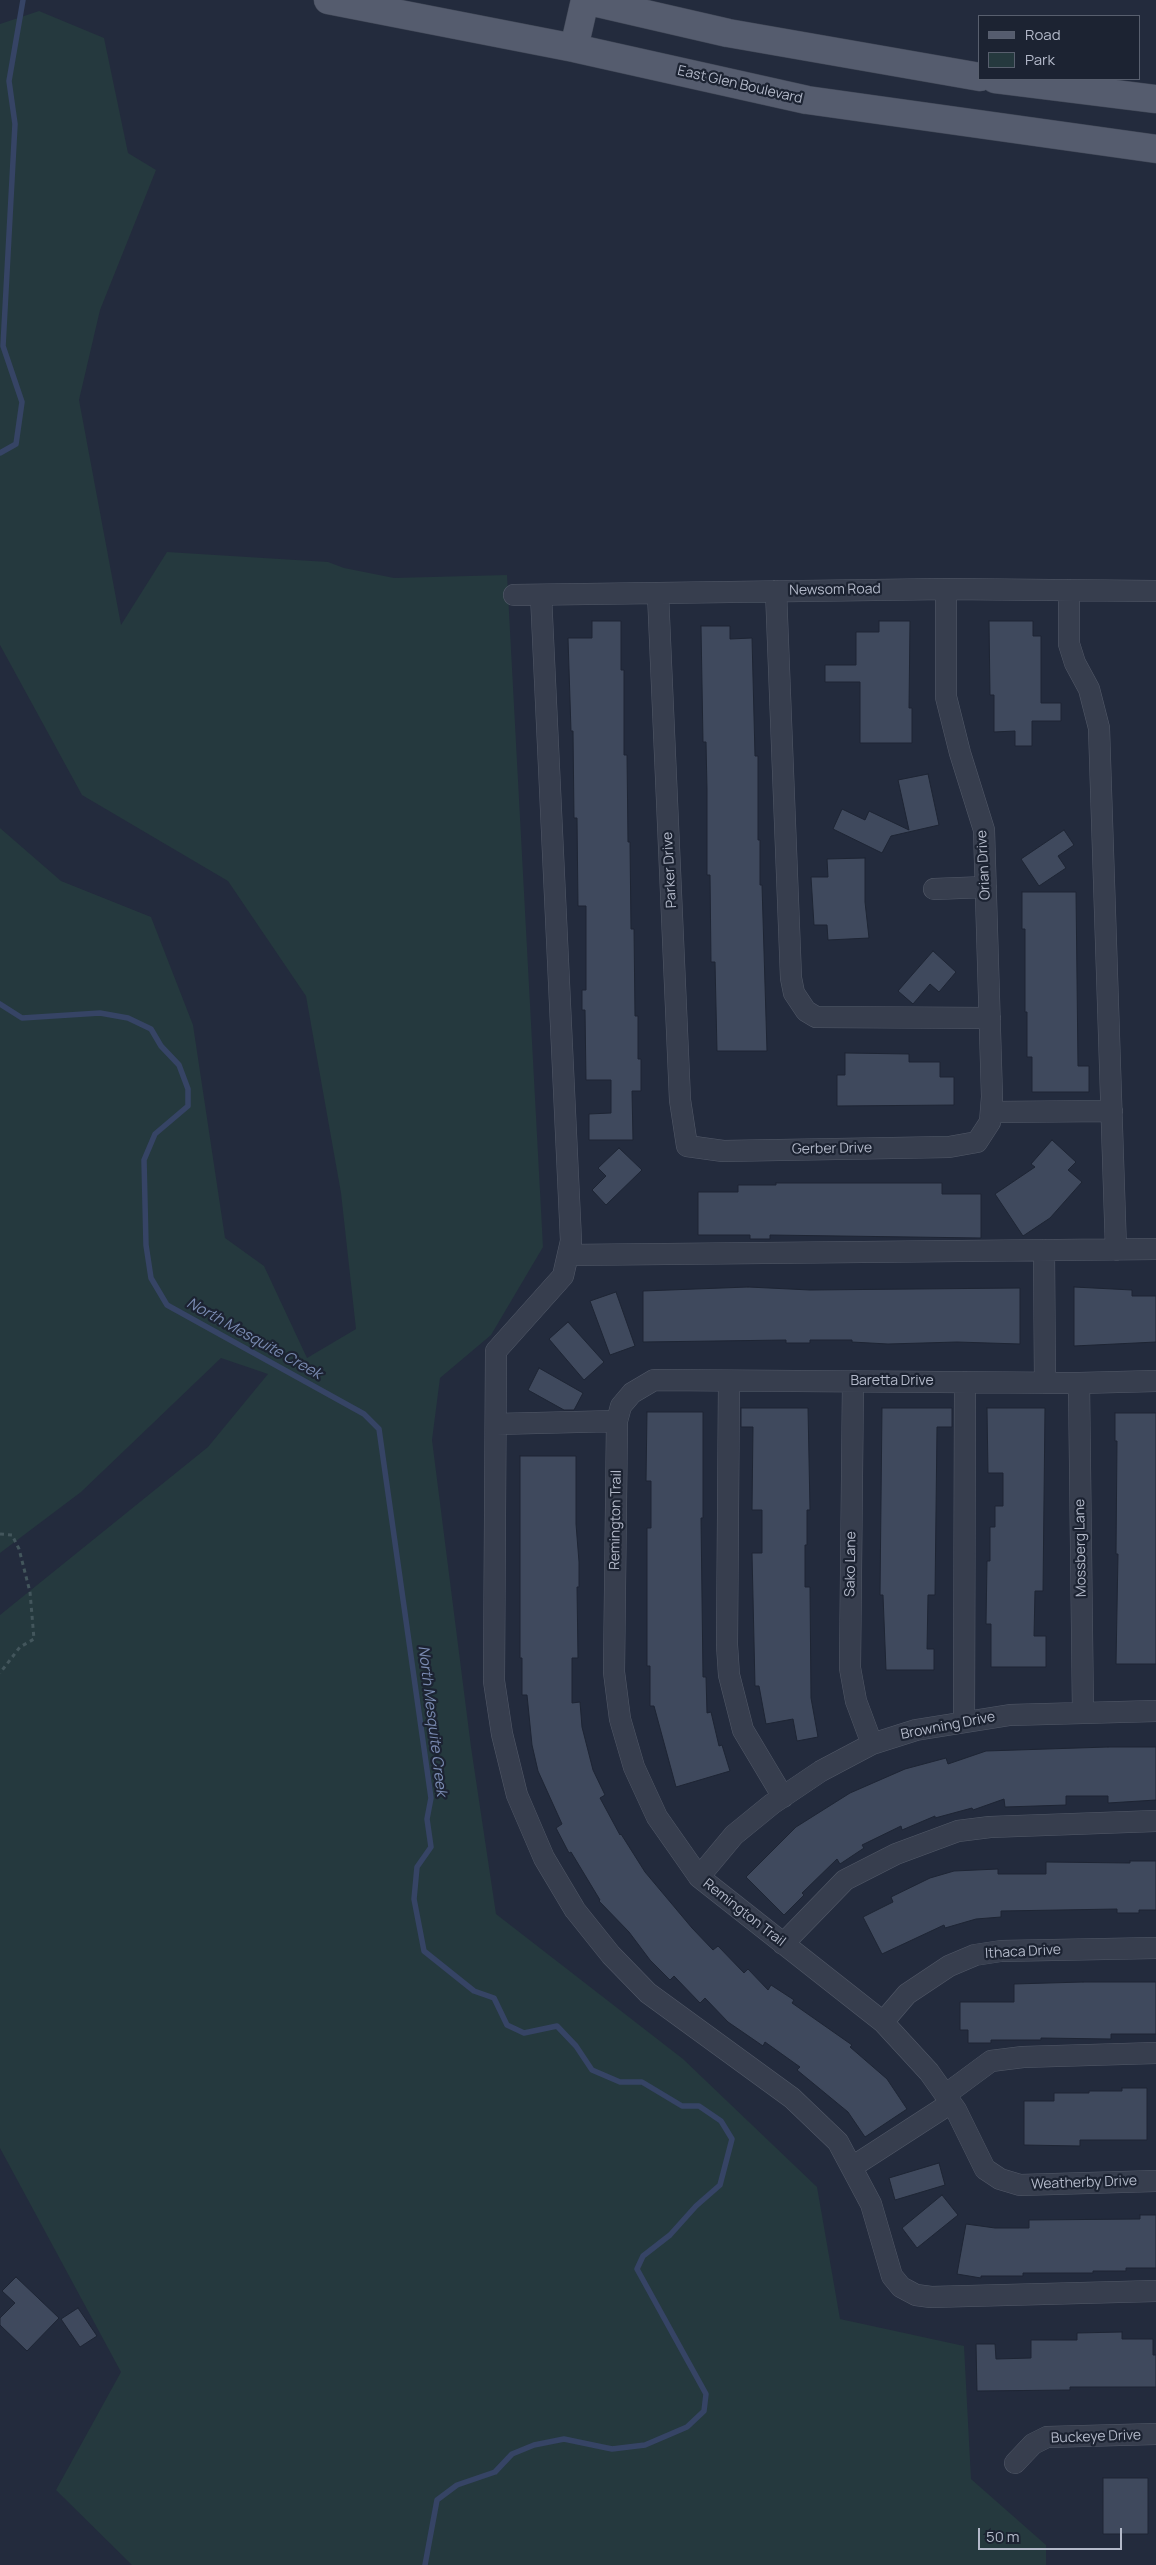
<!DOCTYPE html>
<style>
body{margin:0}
#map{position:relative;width:1156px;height:2565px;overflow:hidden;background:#232b3d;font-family:Manrope,sans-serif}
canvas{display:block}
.legend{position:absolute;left:978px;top:15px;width:162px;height:65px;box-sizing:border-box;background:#1c2332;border:1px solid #585f6e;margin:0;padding:6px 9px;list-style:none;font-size:15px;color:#b3b9c9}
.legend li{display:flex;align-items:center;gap:10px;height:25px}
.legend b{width:25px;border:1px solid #585f6e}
.scale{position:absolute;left:978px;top:2528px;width:144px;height:22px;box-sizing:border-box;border:2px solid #b3b9c9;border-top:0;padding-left:6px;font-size:15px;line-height:18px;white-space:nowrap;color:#b3b9c9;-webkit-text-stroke:4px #1c2332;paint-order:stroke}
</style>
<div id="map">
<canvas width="1156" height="2565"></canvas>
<ul class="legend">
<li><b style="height:6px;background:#555c6e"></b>Road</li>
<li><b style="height:14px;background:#25393e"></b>Park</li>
</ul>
<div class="scale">50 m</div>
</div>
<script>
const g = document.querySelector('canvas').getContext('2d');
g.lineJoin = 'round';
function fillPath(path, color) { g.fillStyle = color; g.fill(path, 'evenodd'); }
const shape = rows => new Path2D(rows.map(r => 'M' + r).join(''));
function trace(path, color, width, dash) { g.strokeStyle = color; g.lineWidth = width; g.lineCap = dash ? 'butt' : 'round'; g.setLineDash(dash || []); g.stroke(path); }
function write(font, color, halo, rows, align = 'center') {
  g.font = font + ' Manrope,sans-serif'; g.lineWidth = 4.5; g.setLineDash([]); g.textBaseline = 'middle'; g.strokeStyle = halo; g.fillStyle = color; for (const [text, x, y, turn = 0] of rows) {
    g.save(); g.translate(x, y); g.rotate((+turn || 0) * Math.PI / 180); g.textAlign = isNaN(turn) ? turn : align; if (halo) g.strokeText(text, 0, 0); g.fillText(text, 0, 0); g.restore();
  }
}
const green = shape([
 [39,11,104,38,128,153,156,170,100,310,79,400,121,625,167,552,328,562,344,568,394,578,507,575,543,1247,491,1335,440,1378,432,1440,471,1747,496,1914,683,2059,817,2187,840,2319,964,2346,971,2479,1046,2545,1046,2565,132,2565,56,2490,121,2372,0,2148,0,1615,208,1447,268,1374,221,1358,81,1492,0,1553,0,828,61,881,151,917,193,1025,225,1238,264,1266,307,1358,356,1329,341,1193,306,996,228,881,82,795,0,645,0,24]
]);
const stream = shape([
 [0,453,16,444,22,402,3,346,15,124,9,81,23,0],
 [0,1004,22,1018,100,1013,128,1018,151,1029,161,1046,179,1065,188,1089,188,1106,155,1134,144,1160,146,1245,151,1278,167,1305,364,1414,379,1429,431,1798,427,1819,431,1847,417,1867,414,1899,424,1951,474,1991,494,1998,507,2025,524,2033,557,2026,576,2046,592,2070,620,2082,642,2082,682,2106,699,2106,721,2121,732,2139,720,2185,696,2206,670,2235,643,2256,637,2269,706,2394,704,2411,687,2427,645,2445,612,2449,564,2439,534,2445,512,2454,495,2472,457,2485,437,2500,425,2565]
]);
const building = shape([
 [592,621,621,621,621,670,624,670,624,755,627,755,628,842,630,842,631,929,634,929,635,1016,638,1016,638,1059,641,1059,641,1091,632,1091,633,1140,589,1140,589,1114,611,1113,611,1080,586,1080,585,1010,582,1010,582,990,586,990,586,906,578,906,577,818,574,818,573,731,571,731,568,638,592,638,592,621],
 [879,621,910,621,909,708,912,708,912,743,860,743,860,682,825,682,825,665,856,665,856,632,879,632,879,621],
 [989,621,1033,621,1033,636,1041,636,1041,703,1061,703,1061,721,1032,721,1032,746,1015,746,1015,731,994,732,994,695,990,695,989,621],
 [701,626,730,626,730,639,752,638,755,756,758,756,758,840,760,840,760,885,762,885,767,1051,717,1051,715,962,711,962,710,875,707,875,707,789,706,742,703,742,701,626],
 [928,774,939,825,891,836,882,853,833,829,842,809,865,820,869,811,909,830,898,780,928,774],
 [1064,830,1074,845,1058,856,1066,868,1039,886,1021,859,1064,830],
 [865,858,865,902,869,938,828,940,827,925,814,925,811,877,828,877,827,859,865,858],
 [1022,892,1076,892,1078,1066,1089,1066,1089,1092,1032,1092,1032,1057,1027,1057,1027,1012,1025,1012,1025,929,1022,929,1022,892],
 [933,951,956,972,939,992,930,984,913,1004,898,991,933,951],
 [845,1053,909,1054,909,1062,940,1062,940,1077,954,1077,954,1105,837,1106,837,1075,845,1075,845,1053],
 [1052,1140,1076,1162,1068,1170,1082,1182,1050,1218,1023,1236,995,1194,1035,1167,1031,1164,1052,1140],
 [619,1148,642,1170,606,1205,592,1190,606,1176,598,1168,619,1148],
 [776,1183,942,1183,942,1194,981,1194,981,1238,770,1235,770,1239,750,1239,750,1235,698,1235,698,1192,738,1192,738,1185,776,1185,776,1183],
 [748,1287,810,1290,1020,1288,1020,1344,957,1342,888,1344,852,1342,852,1340,810,1340,810,1343,786,1343,786,1340,643,1342,643,1291,748,1287],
 [1074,1287,1132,1290,1132,1296,1156,1296,1156,1342,1074,1346,1074,1287],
 [616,1292,635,1346,610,1355,590,1301,616,1292],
 [568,1322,604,1362,584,1380,549,1339,568,1322],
 [539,1368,583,1393,574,1410,564,1410,528,1390,539,1368],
 [741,1408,808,1408,810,1510,807,1510,807,1545,805,1545,805,1587,810,1587,811,1698,818,1737,797,1741,793,1719,766,1724,759,1686,755,1686,752,1553,762,1553,762,1510,752,1510,753,1427,741,1427,741,1408],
 [882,1408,952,1408,952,1427,937,1427,935,1595,928,1595,927,1649,934,1649,934,1670,886,1670,883,1595,880,1595,882,1408],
 [987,1408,1045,1408,1043,1591,1035,1591,1034,1636,1046,1636,1046,1667,991,1667,991,1624,986,1624,987,1561,990,1561,990,1527,995,1527,995,1506,1003,1506,1003,1473,988,1473,987,1408],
 [647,1412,703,1412,703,1518,701,1518,703,1677,706,1677,707,1713,711,1712,719,1746,722,1745,730,1771,676,1787,654,1706,650,1706,650,1666,647,1666,647,1528,651,1528,651,1481,646,1481,647,1412],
 [1115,1413,1156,1413,1156,1664,1116,1664,1118,1554,1116,1554,1117,1441,1115,1441,1115,1413],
 [520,1456,576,1456,576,1524,579,1562,579,1587,577,1587,578,1658,572,1658,572,1703,580,1702,582,1727,593,1770,605,1795,600,1798,620,1835,621,1834,645,1872,692,1928,713,1950,718,1946,744,1973,748,1969,768,1990,771,1985,794,2000,792,2003,852,2045,850,2047,887,2079,907,2109,865,2137,848,2112,797,2070,800,2067,765,2042,763,2046,728,2022,705,1998,700,2003,674,1976,670,1980,650,1960,629,1932,599,1901,600,1900,571,1852,569,1853,556,1828,562,1824,538,1771,532,1745,527,1695,522,1695,522,1658,520,1658,520,1456],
 [1108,1747,1156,1747,1156,1800,1108,1803,1108,1796,1066,1796,1066,1805,1005,1807,1004,1799,973,1810,972,1808,935,1818,935,1816,902,1830,901,1826,862,1845,864,1848,840,1864,837,1859,802,1893,804,1895,784,1915,746,1877,796,1827,850,1793,905,1769,946,1758,948,1764,986,1751,1108,1747],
 [1130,1861,1156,1861,1156,1910,1139,1910,1139,1913,1117,1913,1117,1909,1001,1911,1001,1917,976,1919,945,1928,944,1925,882,1954,863,1917,893,1902,891,1897,930,1878,954,1871,998,1869,998,1874,1046,1874,1046,1862,1130,1863,1130,1861],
 [1083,1982,1156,1982,1156,2034,1111,2034,1111,2039,1041,2038,1041,2040,991,2040,991,2043,968,2043,968,2030,960,2030,960,2002,1014,2002,1014,1984,1083,1982],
 [1122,2088,1147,2088,1147,2140,1080,2140,1080,2146,1024,2145,1024,2101,1054,2101,1054,2093,1089,2093,1089,2091,1122,2091,1122,2088],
 [939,2163,945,2185,895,2200,889,2178,939,2163],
 [942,2195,958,2215,917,2248,902,2228,942,2195],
 [1140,2215,1156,2215,1156,2268,1126,2268,1126,2271,1093,2271,1093,2273,1023,2273,1023,2276,981,2276,981,2278,957,2274,966,2224,995,2228,1029,2228,1029,2220,1140,2219,1140,2215],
 [16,2277,59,2318,27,2351,0,2325,0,2318,15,2303,2,2291,16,2277],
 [78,2308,97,2336,80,2347,61,2319,78,2308],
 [1122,2332,1122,2339,1153,2339,1153,2355,1156,2355,1156,2387,1070,2387,1070,2390,977,2391,976,2344,995,2344,996,2359,1031,2358,1031,2340,1077,2340,1077,2333,1122,2332],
 [1103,2478,1148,2478,1148,2534,1103,2534,1103,2478]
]);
const path = shape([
 [0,1534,12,1535,19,1549,30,1592,34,1639,20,1647,0,1673]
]);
const minor = shape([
 [1069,590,1069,644,1075,663,1089,689,1099,728,1116,1250],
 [776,591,791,978,794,993,806,1011,816,1017,990,1018],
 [658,594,680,1100,687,1146,723,1151,949,1147,977,1142,990,1122,992,1097,984,830,960,753,946,697,946,589],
 [514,595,946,589,1156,591],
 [541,595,571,1241,563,1276,496,1351,494,1681,502,1734,517,1795,544,1858,575,1910,611,1955,648,1993,792,2098,838,2142,871,2204,892,2276,901,2287,916,2295,931,2297,1156,2291],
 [934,889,986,887],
 [991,1112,1112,1111],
 [1044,1250,1045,1383],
 [568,1255,1156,1249],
 [729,1381,727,1645,729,1675,743,1730,783,1797],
 [853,1381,850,1668,856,1701,872,1744],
 [1156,1381,1079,1383,654,1380,632,1393,621,1406,617,1421,614,1672,620,1719,634,1767,657,1817,699,1877,883,2022,929,2072,956,2110,985,2169,1000,2179,1020,2185,1156,2181],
 [1079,1383,1083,1713],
 [496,1424,617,1421],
 [964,1722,965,1382],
 [699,1877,734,1835,772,1804,821,1771,872,1744,916,1730,1010,1715,1156,1711],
 [783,1944,845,1880,896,1854,958,1831,990,1827,1156,1821],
 [883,2022,907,1994,949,1966,975,1955,1001,1951,1156,1948],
 [945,2095,991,2061,1023,2057,1156,2053],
 [852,2167,951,2103],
 [1015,2463,1033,2444,1047,2437,1156,2434]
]);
const major = shape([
 [328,0,574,48,807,100,1156,149],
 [585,0,728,33,980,77],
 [574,48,585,0],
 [995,79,1156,99]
]);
const streetNames = [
 ["East Glen Boulevard",740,85,13],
 ["Newsom Road",835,590,-1],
 ["Orian Drive",984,865,-93],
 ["Parker Drive",670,870,-93],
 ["Gerber Drive",832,1149,-1],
 ["Baretta Drive",892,1381],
 ["Remington Trail",616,1520,-89],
 ["Mossberg Lane",1081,1548,-91],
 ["Sako Lane",851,1564,-89],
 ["Browning Drive",948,1726,-11],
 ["Remington Trail",744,1913,38],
 ["Ithaca Drive",1023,1952,-3],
 ["Weatherby Drive",1084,2183,-2],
 ["Buckeye Drive",1096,2437,-2]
];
const waterNames = [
 ["North Mesquite Creek",254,1339,29],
 ["North Mesquite Creek",432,1721,83]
];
fillPath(green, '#25393e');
trace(stream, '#364465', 5.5);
fillPath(building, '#3f495d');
trace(building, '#1e2534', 1);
trace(minor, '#525968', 22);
trace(major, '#404756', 29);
trace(path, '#43565c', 3, [4, 4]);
trace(minor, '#373e4e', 21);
trace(major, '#555c6e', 28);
write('14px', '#b3b9c9', '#1c2332', streetNames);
write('italic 15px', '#7a8bb2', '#1c2332', waterNames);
</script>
